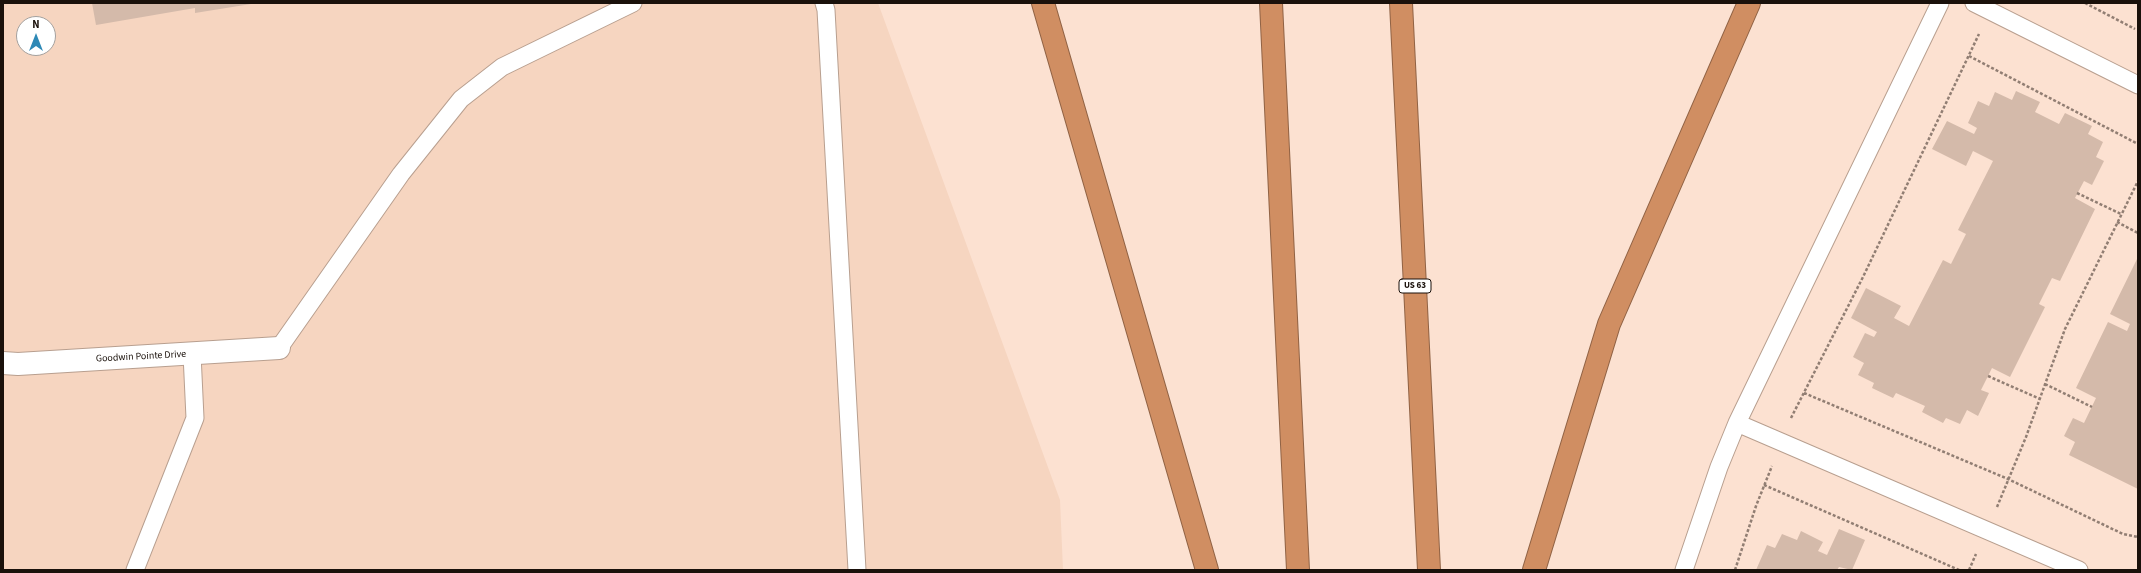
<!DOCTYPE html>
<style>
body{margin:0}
#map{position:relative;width:2141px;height:573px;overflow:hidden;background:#fce1d1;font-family:"Source Sans 3",sans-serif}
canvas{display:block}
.frame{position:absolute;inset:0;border:4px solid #1a110b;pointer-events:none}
.north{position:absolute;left:16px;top:16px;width:40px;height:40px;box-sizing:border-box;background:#fff;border:1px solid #a3a09d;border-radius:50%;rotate:0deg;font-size:11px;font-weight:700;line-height:16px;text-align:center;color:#1a110b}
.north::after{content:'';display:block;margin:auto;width:14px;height:18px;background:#2e89b6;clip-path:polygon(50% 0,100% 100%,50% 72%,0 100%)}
</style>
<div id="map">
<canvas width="2141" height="573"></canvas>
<div class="frame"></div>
<div class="north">N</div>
</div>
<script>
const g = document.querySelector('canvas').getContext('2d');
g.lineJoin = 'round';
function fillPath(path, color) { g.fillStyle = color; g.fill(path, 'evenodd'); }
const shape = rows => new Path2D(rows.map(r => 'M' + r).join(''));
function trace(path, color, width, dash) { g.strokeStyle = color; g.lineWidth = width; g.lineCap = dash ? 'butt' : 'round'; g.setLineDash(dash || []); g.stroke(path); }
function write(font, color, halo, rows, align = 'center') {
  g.font = font + ' "Source Sans 3",sans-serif'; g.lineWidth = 3.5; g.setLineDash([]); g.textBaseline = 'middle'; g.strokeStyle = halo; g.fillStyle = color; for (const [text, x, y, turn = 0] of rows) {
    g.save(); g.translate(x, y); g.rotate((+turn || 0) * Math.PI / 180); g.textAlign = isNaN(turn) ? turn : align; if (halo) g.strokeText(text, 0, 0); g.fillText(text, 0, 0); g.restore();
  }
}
const built = shape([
 [3,3,878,3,1060,500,1063,570,3,570],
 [24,24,48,24,48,48,24,48]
]);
const building = shape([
 [92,3,251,3,251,4,195,13,195,8,96,25],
 [2016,91,2040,102,2035,112,2059,124,2065,113,2092,126,2088,134,2103,142,2096,157,2104,161,2092,185,2084,181,2075,198,2095,209,2060,281,2052,278,2039,304,2045,307,2010,377,1992,368,1981,390,1989,393,1978,416,1967,410,1960,424,1946,418,1943,423,1922,412,1925,406,1896,393,1893,398,1872,388,1874,383,1858,375,1864,363,1853,357,1865,333,1874,337,1877,332,1851,318,1866,288,1901,306,1894,318,1909,326,1943,260,1951,264,1966,234,1958,230,1993,161,1973,151,1966,166,1932,149,1947,121,1974,134,1977,128,1968,123,1978,101,1989,106,1995,92,2012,100],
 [2138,257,2138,489,2069,455,2075,442,2064,436,2073,418,2084,423,2096,398,2076,388,2108,322,2127,331,2130,324,2110,314],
 [1839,529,1865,540,1852,570,1839,567,1837,570,1756,570,1767,545,1775,548,1782,534,1797,540,1801,531,1823,542,1818,551,1827,555]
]);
const path = shape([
 [2085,3,2135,29],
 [1969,56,2138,144],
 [2077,193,2121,214],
 [2117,222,2138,233],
 [1988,376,2040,399],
 [2045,384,2092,407],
 [1804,393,2008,479,2123,534,2138,537],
 [1791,418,1863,277,1979,34],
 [1764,485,1959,570],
 [1997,507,2026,437,2065,329,2138,181],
 [1735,570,1756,506,1772,466],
 [1969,570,1976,554]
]);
const lane = shape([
 [824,3,826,10,857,570],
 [1940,3,1737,423,2079,570],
 [1974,3,2138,85],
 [279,348,401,174,461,99,502,67,633,3],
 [135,570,195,418,192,354],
 [1684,570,1719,467,1737,423]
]);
const street = shape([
 [3,363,18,364,279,348]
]);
const highway = shape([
 [1043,3,1207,570],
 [1271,3,1298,570],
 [1401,3,1429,570],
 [1534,570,1609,324,1749,3]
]);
const shields = [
 [1415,286,32]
];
const shieldNames = [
 ["US 63",1415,286]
];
const streetNames = [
 ["Goodwin Pointe Drive",141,357,-3]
];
fillPath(built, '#f6d5c0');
fillPath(building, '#d4baaa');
trace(lane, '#b89f8f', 19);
trace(street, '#b89f8f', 24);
trace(highway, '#906244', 24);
trace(path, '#917e73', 2.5, [3, 2]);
trace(lane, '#fff', 17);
trace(street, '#fff', 22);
trace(highway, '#d08e62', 22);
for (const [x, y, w] of shields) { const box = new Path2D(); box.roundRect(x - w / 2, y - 7, w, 14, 3); g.fillStyle = '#fff'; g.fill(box); trace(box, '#1a110b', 1); }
write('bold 9px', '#1a110b', null, shieldNames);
write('10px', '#1a110b', '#fff', streetNames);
</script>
